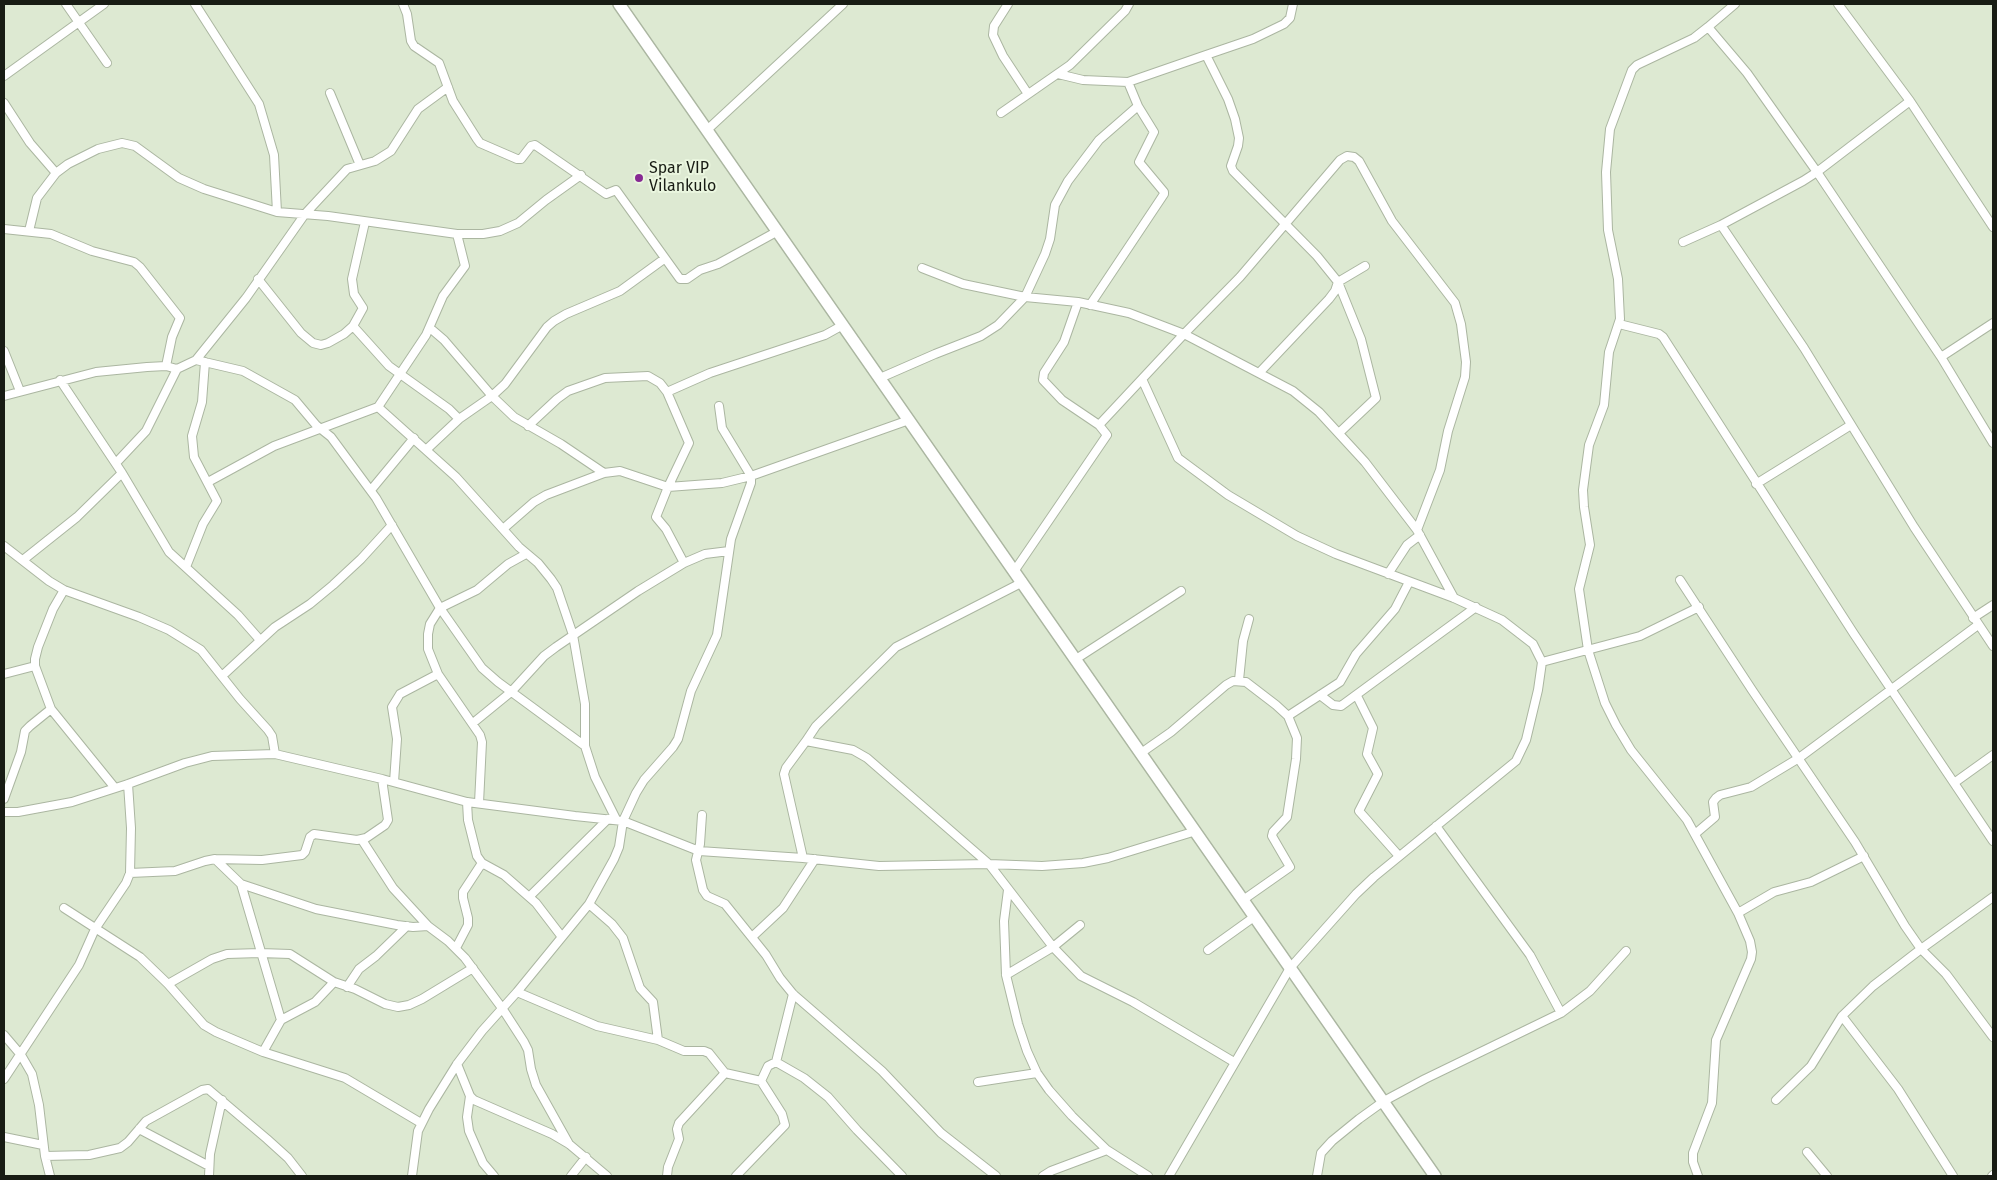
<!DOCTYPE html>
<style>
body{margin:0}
#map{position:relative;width:1997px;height:1180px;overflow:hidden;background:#dde9d2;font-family:"Fira Sans",sans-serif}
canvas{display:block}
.frame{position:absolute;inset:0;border:5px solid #181c14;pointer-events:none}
</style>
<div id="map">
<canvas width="1997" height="1180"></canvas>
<div class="frame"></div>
</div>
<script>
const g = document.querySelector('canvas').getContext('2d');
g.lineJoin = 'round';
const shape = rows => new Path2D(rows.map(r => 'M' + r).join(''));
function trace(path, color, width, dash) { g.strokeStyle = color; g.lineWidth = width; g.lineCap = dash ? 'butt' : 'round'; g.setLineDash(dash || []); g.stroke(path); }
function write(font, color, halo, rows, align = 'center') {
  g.font = font + ' "Fira Sans",sans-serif'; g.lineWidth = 4; g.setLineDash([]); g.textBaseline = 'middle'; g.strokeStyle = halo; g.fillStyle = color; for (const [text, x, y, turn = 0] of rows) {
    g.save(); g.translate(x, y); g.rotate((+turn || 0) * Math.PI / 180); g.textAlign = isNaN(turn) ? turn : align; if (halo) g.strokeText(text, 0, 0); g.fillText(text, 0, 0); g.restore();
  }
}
const minor = shape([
 [66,4,107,63],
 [195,4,259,104,274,155,277,212],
 [403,4,407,14,411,41,414,46,439,63,453,101,477,139,480,143,517,159,521,159,531,146,535,145,606,194,616,190,680,279,687,279,700,270,718,264,778,231],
 [1008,4,994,26,993,35,1003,56,1028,94],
 [1838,4,1910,101,1993,227],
 [1708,27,1735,4],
 [1058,74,1083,80,1128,82],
 [4,76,104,4],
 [330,93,360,165],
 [4,103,30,143,56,173],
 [1001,113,1070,65,1125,11,1129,4],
 [707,130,843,4],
 [4,229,51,234,92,251,134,262,140,267,180,318,172,337,166,366],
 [29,231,37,198,56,173,68,164,98,149,122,143,135,146,179,178,204,189,277,212,328,216,457,234,483,234,500,231,518,223,546,200,581,175],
 [1683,242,1721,225],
 [922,268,963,284,1025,297,1078,302,1129,313,1184,334,1142,379,1178,458,1228,495,1297,536,1336,554,1454,598,1502,620,1533,644,1542,662],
 [258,279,301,333,313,343,321,345,328,343,344,334,353,326,363,308,354,294,352,279,365,222],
 [1078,302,1064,342,1044,373,1043,380,1062,400,1099,425],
 [1090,305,1164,194,1164,192,1139,162,1154,132,1138,106],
 [1619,324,1659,334,1663,337,1854,634,1993,841],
 [353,326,389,366,449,409,459,419],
 [430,328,444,340,492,396,514,417,561,444,604,473],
 [4,351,20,391],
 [1941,357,1993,323],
 [196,360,246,298,305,214,318,200,347,169,375,161,391,151,418,109,448,87],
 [1260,372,1329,299,1335,291,1338,282,1317,256,1233,171,1231,166,1238,146,1239,138,1235,119,1228,99,1206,55,1253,39,1284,24,1290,18,1293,4],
 [880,378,935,354,981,336,998,325,1025,297,1045,254,1050,239,1055,205,1068,181,1099,140,1138,106,1128,82,1206,55],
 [60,380,122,473,169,552,238,615,260,640],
 [667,392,710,373,825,335,843,325],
 [4,396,96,372,147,367,166,366,177,369,196,360,243,371,295,400,316,425,331,437,376,498,440,608,482,668,498,682,585,746,595,777,616,819],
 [378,407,456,477,519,547,538,563,551,579,557,588,573,635,585,704,585,746],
 [528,426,557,399,568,391,605,378,648,376,660,383,667,392,689,443,668,487,656,517,666,529,684,563],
 [1340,432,1376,398,1361,339,1338,282,1365,266],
 [1993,443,1941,357,1817,172,1803,181,1721,225,1804,348,1914,527,1993,646],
 [427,449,459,419,492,396,505,384,547,327,554,321,566,314,620,291,664,259],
 [116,463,146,431,177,369],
 [208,482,274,446,378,407,426,335,443,296,465,266,457,234],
 [1756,484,1851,425],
 [371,490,414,438],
 [503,529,534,502,546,495,604,473,620,471,668,487,722,483,751,476,909,420],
 [1417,530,1440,470,1448,431,1465,377,1466,362,1461,324,1455,303,1392,221,1359,161,1354,157,1347,156,1340,160,1240,277,1184,334,1293,391,1319,412,1365,462,1417,530,1454,598],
 [4,546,49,581,64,590,139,617,169,630,201,650,240,699,268,730,272,736,275,754],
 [23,560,77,517,122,473],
 [186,567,203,524,217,501,194,457,192,436,202,402,205,362],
 [1015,570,1107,435,1099,425,1142,379],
 [1388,574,1407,545,1420,535],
 [1680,580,1752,690,1855,842,1905,926,1921,949,1946,974,1993,1037],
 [1023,582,896,647,816,726,806,741,853,750,867,758,989,864,1053,947,1081,976,1133,1002,1234,1062],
 [64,590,53,609,38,647,35,659,35,666,51,709,115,788],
 [1973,618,1993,605],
 [1076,659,1181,591],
 [4,674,35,666],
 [222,676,275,627,310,604,333,585,361,559,392,525],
 [1239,680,1243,641,1249,619],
 [1320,695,1333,705,1341,706,1476,607],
 [1357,696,1373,728,1367,754,1378,774,1359,811,1399,856],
 [1288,716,1340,682,1356,654,1395,609,1409,582],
 [473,723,511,692,544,656,556,647,638,591,684,563,705,554,729,551],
 [1141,753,1171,732,1226,685,1233,681,1246,682,1276,705,1288,716,1297,738,1296,759,1287,817,1273,832,1272,836,1290,867,1243,900],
 [394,782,397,739,392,707,400,694,438,674],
 [1954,783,1993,755],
 [128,784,131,828,130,873],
 [4,799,21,752,25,731,30,726,51,709],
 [467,802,468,820,477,856,482,863,504,875,536,903,562,937],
 [479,803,482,742,480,735,438,674,428,649,428,634,430,624,440,608,477,590,508,564,526,554],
 [4,812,18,812,72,802,128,784,185,763,212,756,275,754,382,779,467,802,575,816,623,821,699,851,803,858,879,866,989,864,1042,866,1083,863,1108,858,1196,831],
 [702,815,700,844,696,860,703,890,707,896,725,904,766,955,780,978,793,994,882,1071,941,1133,996,1176],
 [1436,826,1530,955,1561,1013],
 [1695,834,1715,817,1713,802,1716,798,1720,795,1751,787,1799,758,1978,625],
 [362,840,393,888,428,926],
 [803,858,784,774,786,768,806,741],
 [215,859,262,860,302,855,305,852,310,837,314,834,357,840,366,838,385,825,388,820,382,779],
 [241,884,281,1020],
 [1008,890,1004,921,1006,975,1018,1024,1027,1051,1037,1073,1049,1090,1072,1116,1107,1150,1148,1176],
 [530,896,608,819],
 [589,904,612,924,623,938,640,988,653,1002,658,1040,684,1051,704,1051,709,1053,725,1073,761,1081,768,1066,776,1062,804,1078,828,1097,857,1130,902,1176],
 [64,908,140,957,168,984,204,1025,216,1032,263,1052,345,1078,421,1123],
 [1738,913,1774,892,1811,882,1864,856],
 [752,937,783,908,815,859],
 [456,948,468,925,468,918,463,898,463,892,482,863],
 [1208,950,1254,917],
 [1006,975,1053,947,1080,925],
 [168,984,212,959,227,954,260,953,290,954,334,982],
 [347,987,359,969,376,956,407,926],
 [517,992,597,1026,658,1040],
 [4,1035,21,1055,32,1074,39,1105,45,1156,50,1176],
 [263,1052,281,1020,315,1002,334,982,355,989,385,1004,398,1007,409,1005,422,999,473,968],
 [776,1062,793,994],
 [457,1064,470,1096,474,1100,552,1134,569,1144,607,1176],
 [4,1079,79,965,95,929,126,883,130,873,175,871,205,861,215,859,241,884,316,909,397,925,413,927,428,926,448,941,465,958,502,1008,524,1042,528,1050,531,1069,536,1085,569,1144],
 [978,1082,1037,1073],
 [470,1096,467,1117,469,1131,483,1163,494,1176],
 [1776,1100,1811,1066,1842,1016],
 [139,1129,209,1166],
 [4,1137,43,1145],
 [1807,1152,1827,1176],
 [45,1156,89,1155,120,1148,128,1142,146,1121,202,1090,208,1089,267,1139,288,1158,302,1176],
 [209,1176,210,1154,222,1100],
 [412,1176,418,1131,429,1109,457,1064,482,1031,517,992,589,904,614,859,619,847,623,821,636,793,644,780,673,747,678,739,691,691,717,635,731,539,751,483,751,476,722,428,719,406],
 [571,1176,586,1157],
 [667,1176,668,1167,679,1139,677,1129,679,1123,725,1073],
 [736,1176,785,1125,782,1114,761,1081],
 [1043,1176,1051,1171,1107,1150],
 [1169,1176,1290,968,1356,894,1374,877,1516,761,1526,740,1538,690,1542,662,1640,636,1699,607],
 [1317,1176,1321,1153,1332,1141,1359,1119,1384,1101,1425,1079,1561,1013,1590,991,1626,951],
 [1698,1176,1693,1162,1693,1153,1712,1103,1716,1040,1751,959,1752,952,1750,941,1738,913,1687,820,1631,750,1616,725,1605,703,1588,650,1579,589,1590,545,1584,507,1583,490,1589,445,1604,405,1609,352,1620,319,1618,279,1608,230,1606,172,1610,129,1632,70,1637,65,1694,38,1708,27,1747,73,1817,172,1910,101],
 [1953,1176,1898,1089,1842,1016,1873,986,1921,949,1993,897],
 [1992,1176,1993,1175]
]);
const secondary = shape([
 [619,4,1435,1176]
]);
const markers = [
 [639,178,5,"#872993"]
];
const poiNames = [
 ["Spar VIP",649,169],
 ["Vilankulo",649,187]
];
trace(minor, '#abb6a1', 10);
trace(secondary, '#abb6a1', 14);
trace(minor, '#fff', 8);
trace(secondary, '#fff', 11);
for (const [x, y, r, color] of markers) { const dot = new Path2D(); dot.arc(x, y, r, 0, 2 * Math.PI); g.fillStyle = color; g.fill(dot); trace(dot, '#eaf6df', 2); }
write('16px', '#181c14', '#eaf6df', poiNames, 'left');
</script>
